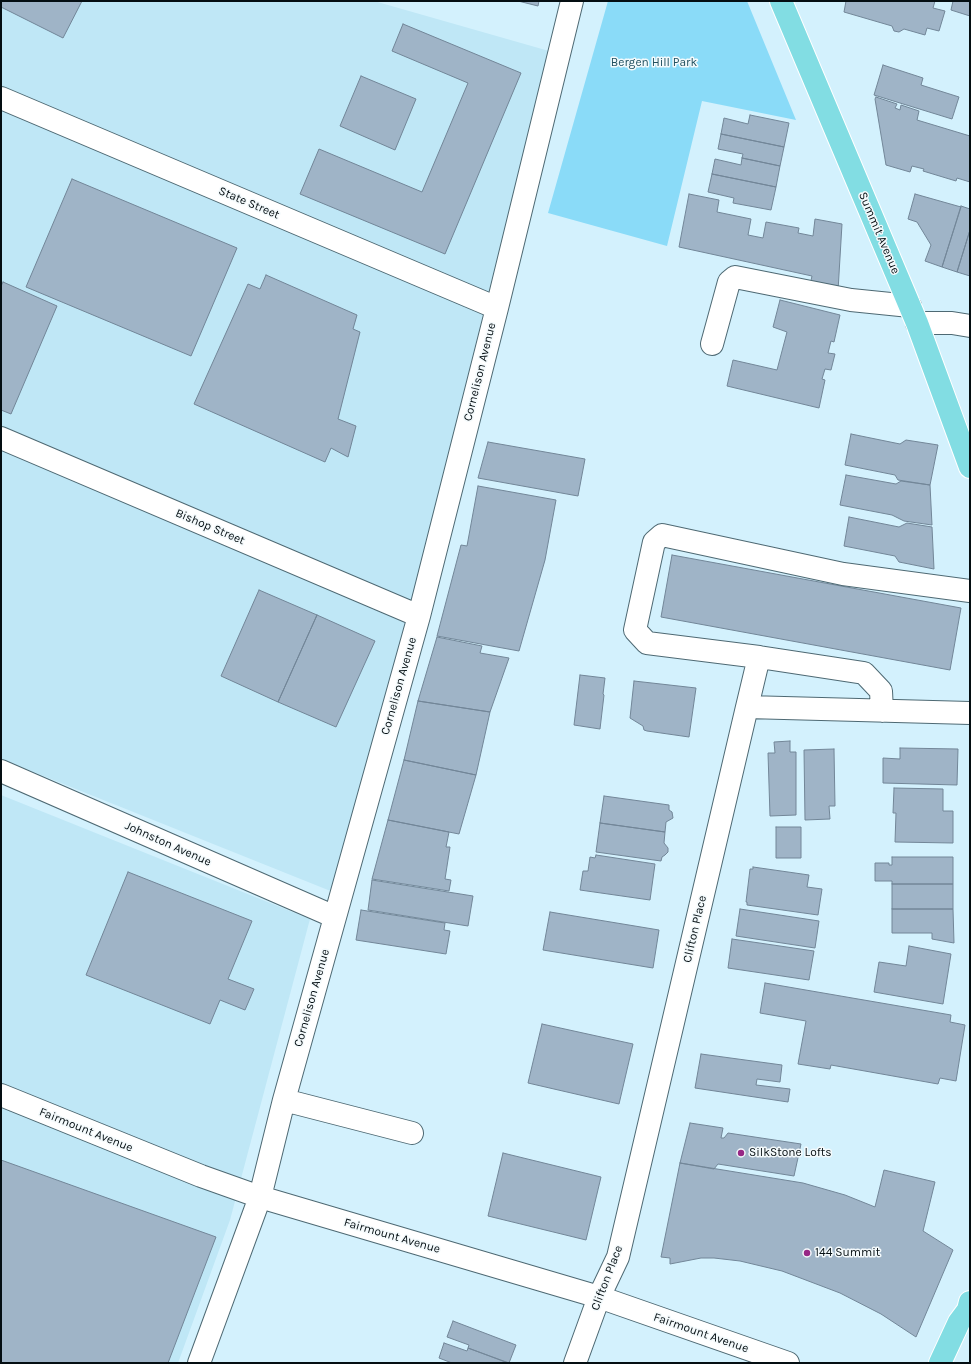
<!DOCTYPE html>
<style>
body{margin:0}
#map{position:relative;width:971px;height:1364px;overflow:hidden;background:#d3f1fd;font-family:Karla,sans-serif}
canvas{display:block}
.frame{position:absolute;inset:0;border:2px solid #040e12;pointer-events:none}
</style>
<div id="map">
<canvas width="971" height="1364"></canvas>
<div class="frame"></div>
</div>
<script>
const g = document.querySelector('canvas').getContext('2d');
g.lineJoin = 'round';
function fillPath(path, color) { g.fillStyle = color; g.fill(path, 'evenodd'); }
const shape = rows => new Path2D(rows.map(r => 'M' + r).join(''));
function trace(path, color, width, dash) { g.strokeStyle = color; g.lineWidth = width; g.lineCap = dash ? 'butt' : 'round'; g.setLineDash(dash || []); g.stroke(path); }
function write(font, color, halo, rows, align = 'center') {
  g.font = font + ' Karla,sans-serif'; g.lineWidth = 3; g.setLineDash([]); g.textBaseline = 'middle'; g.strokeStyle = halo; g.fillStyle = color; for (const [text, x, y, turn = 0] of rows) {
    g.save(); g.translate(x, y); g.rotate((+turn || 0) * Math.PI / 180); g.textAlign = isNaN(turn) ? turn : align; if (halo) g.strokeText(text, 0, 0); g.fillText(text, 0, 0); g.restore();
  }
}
const built = shape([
 [1,1,374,1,549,51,338,894,1,759],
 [1,795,310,919,230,1220,178,1363,1,1363]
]);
const green = shape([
 [608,1,747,1,796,120,702,101,667,246,548,213]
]);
const building = shape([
 [1,1,82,1,63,38,1,7,1,1],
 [518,1,539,1,538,6,518,1],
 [846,1,935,1,933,8,945,11,939,31,927,28,925,35,904,29,899,32,894,31,892,26,844,12,846,1],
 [953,1,970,1,970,16,951,10,953,1],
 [403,24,521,73,445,254,300,194,319,149,422,192,468,83,392,51,403,24],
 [883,65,923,78,921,85,959,97,952,119,874,95,883,65],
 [361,76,416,99,395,150,340,126,361,76],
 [876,97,897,104,895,108,900,110,901,105,919,111,917,120,970,136,970,182,957,178,956,181,923,171,924,169,912,166,910,172,886,165,875,99,876,97],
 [750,115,789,123,784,147,721,134,724,118,748,124,750,115],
 [721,134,784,147,780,166,742,158,743,154,718,149,721,134],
 [742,158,780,166,776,187,712,174,715,159,741,165,742,158],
 [712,174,776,187,771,210,733,203,734,198,708,192,712,174],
 [72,179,237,248,191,356,26,287,72,179],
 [689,194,719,200,717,212,751,219,748,235,763,238,766,222,799,228,798,233,813,236,815,219,842,224,838,291,810,285,812,276,679,247,689,194],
 [915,194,961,207,942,267,925,261,931,245,917,222,908,219,915,194],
 [961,206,970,209,970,230,957,272,942,267,961,206],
 [970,230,970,276,957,272,970,230],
 [266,275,357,315,353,329,360,332,338,419,356,426,348,457,331,448,325,462,194,404,248,284,260,289,266,275],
 [3,282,57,306,11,414,1,410,1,286,3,282],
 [780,300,840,315,834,342,831,341,828,353,835,354,831,370,825,369,822,379,825,380,819,408,727,386,733,360,777,370,787,332,773,327,780,300],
 [851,434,900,444,906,440,938,445,930,485,898,480,895,475,845,465,851,434],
 [488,442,585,459,578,496,478,478,488,442],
 [846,475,896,484,901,481,930,485,932,525,904,521,892,515,840,505,846,475],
 [478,486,556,500,545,560,519,651,437,636,461,545,467,546,478,486],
 [849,517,899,527,907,523,932,527,934,569,899,562,895,556,844,546,849,517],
 [672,555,961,608,950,670,661,617,672,555],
 [259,590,317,615,278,702,221,676,259,590],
 [317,615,375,641,336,727,278,702,317,615],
 [437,637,482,646,480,653,509,658,490,712,418,701,437,637],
 [580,675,605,678,603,694,604,695,600,729,574,725,580,675],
 [634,681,696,688,689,737,647,731,644,730,643,726,630,718,634,681],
 [418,701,490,712,476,775,404,760,418,701],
 [790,741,790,752,796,752,796,815,770,816,768,753,775,753,774,742,790,741],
 [900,748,958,749,957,785,883,783,883,758,900,759,900,748],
 [834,749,835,806,829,806,830,819,805,820,804,750,834,749],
 [404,760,476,775,459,834,388,820,404,760],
 [894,788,943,789,943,811,953,811,953,843,895,842,896,813,893,813,894,788],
 [604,796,669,805,669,810,672,812,673,818,666,822,665,832,600,823,604,796],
 [388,820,449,832,446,847,450,847,445,879,451,880,449,891,372,879,388,820],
 [600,823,665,832,664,843,668,848,668,852,665,855,662,857,661,861,596,852,600,823],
 [776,827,801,827,801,858,776,858,776,827],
 [596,855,655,864,650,900,580,890,583,871,588,871,590,857,595,858,596,855],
 [892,857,953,857,953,884,892,884,892,881,875,881,875,863,889,863,889,865,892,865,892,857],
 [753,867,809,875,807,887,822,889,818,915,747,905,747,902,746,902,750,869,753,869,753,867],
 [128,872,252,921,228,979,254,989,245,1010,220,1000,210,1024,86,975,128,872],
 [372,880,473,896,468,926,368,910,372,880],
 [892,884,953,884,953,909,892,909,892,884],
 [740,909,819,921,815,948,736,936,740,909],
 [892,909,953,909,954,943,932,939,932,933,892,933,892,909],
 [361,910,445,923,444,930,450,931,446,954,356,940,361,910],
 [550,912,659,930,653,968,543,950,550,912],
 [732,939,814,951,809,980,728,968,732,939],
 [909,946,951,954,943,1004,874,992,879,962,906,966,909,946],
 [765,983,951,1015,950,1022,965,1025,956,1081,940,1078,938,1084,831,1065,830,1069,798,1064,806,1021,760,1013,765,983],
 [542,1024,633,1044,619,1104,528,1083,542,1024],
 [701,1054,782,1065,780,1082,757,1079,756,1085,790,1089,788,1102,695,1088,701,1054],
 [690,1123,723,1128,721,1138,724,1138,728,1133,801,1144,794,1176,718,1164,714,1169,680,1163,690,1123],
 [503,1153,601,1177,586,1240,488,1216,503,1153],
 [1,1160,216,1237,168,1363,1,1363,1,1160],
 [680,1163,803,1183,845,1195,875,1207,884,1170,935,1182,923,1231,953,1250,916,1337,881,1314,840,1293,782,1271,740,1261,714,1258,701,1258,670,1264,670,1258,661,1257,680,1163],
 [453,1321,516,1345,509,1363,468,1348,469,1345,447,1337,453,1321],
 [444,1343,467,1351,468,1348,508,1363,452,1363,439,1358,444,1343]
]);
const minor = shape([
 [1,98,497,308],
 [917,323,952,323,970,326],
 [712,344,729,282,735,277,851,300,910,306],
 [1,438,419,616],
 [759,657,864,673,881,691,882,711],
 [747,707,759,657,647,643,635,630,654,542,662,535,843,574,970,591],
 [1,771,335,917],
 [1,1095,201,1176,260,1197,599,1297,788,1363],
 [284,1100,412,1133],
 [199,1363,260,1197,284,1100,419,616,497,308,572,1],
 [575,1363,599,1297,618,1257,747,707,970,713]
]);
const major = shape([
 [781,1,917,323,970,467],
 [940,1363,959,1322,968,1310,970,1302]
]);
const markers = [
 [741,1153,4,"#972785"],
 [807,1253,4,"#972785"]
];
const parkNames = [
 ["Bergen Hill Park",654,63]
];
const streetNames = [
 ["State Street",249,203,23],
 ["Summit Avenue",879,233,67],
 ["Cornelison Avenue",480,372,-76],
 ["Bishop Street",210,527,23],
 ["Cornelison Avenue",399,686,-74],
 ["Johnston Avenue",168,844,24],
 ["Clifton Place",695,929,-77],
 ["Cornelison Avenue",312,998,-74],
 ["Fairmount Avenue",86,1130,22],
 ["Fairmount Avenue",392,1236,16],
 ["Clifton Place",607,1278,-69],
 ["Fairmount Avenue",701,1333,19]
];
const poiNames = [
 ["SilkStone Lofts",749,1153],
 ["144 Summit",815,1253]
];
fillPath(built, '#bfe7f6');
fillPath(green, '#8adbf8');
fillPath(building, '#9fb4c7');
trace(building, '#728698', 1);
trace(minor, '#4e6973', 24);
trace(major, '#fff', 24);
trace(minor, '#fff', 22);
trace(major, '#82dde3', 22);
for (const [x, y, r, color] of markers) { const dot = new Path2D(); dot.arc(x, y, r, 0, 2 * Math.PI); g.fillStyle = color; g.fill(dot); trace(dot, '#f4fafc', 1.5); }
write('12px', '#205060', '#f4fafc', parkNames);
write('12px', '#040e12', '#f4fafc', streetNames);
write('12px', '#040e12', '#f4fafc', poiNames, 'left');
</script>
